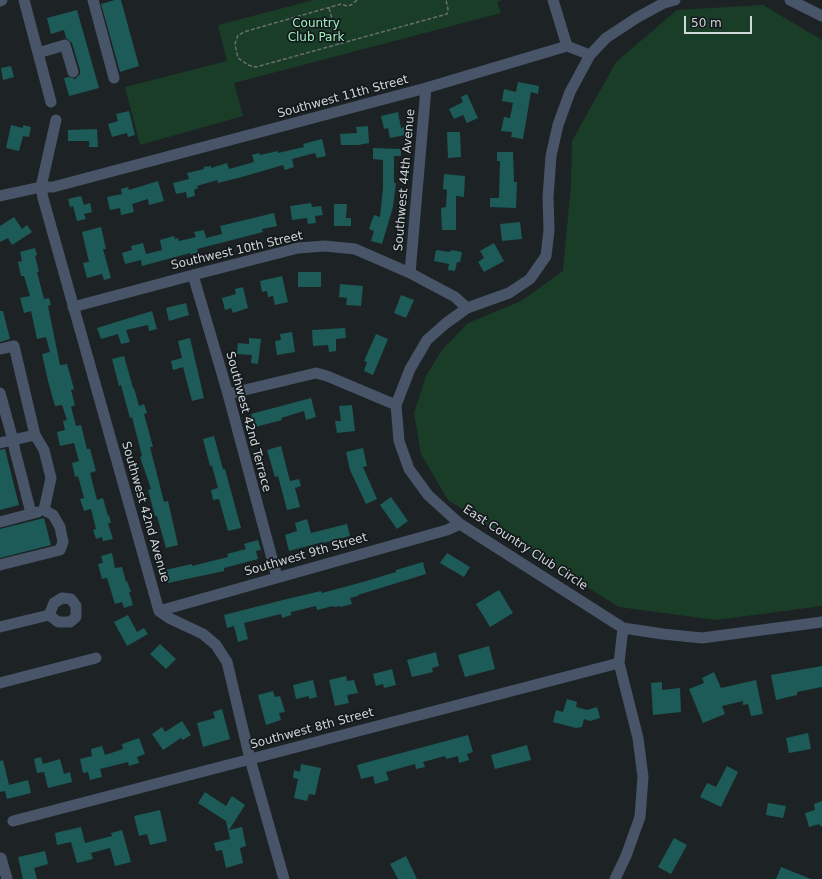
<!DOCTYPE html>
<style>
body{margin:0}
#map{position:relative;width:822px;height:879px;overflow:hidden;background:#1d2325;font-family:"DejaVu Sans",sans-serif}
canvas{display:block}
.scale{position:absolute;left:684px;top:16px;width:68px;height:18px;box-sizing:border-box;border:2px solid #d1d6d7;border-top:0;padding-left:5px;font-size:12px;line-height:14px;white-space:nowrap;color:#d1d6d7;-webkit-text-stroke:3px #13191c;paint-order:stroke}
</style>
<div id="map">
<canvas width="822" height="879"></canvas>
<div class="scale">50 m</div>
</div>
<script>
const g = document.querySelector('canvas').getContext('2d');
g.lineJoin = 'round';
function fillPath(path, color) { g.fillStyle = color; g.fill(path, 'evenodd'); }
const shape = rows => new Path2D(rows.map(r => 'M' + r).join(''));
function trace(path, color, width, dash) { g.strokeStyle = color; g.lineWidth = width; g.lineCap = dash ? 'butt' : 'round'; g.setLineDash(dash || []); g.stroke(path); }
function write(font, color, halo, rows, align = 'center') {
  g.font = font + ' "DejaVu Sans",sans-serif'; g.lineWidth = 3.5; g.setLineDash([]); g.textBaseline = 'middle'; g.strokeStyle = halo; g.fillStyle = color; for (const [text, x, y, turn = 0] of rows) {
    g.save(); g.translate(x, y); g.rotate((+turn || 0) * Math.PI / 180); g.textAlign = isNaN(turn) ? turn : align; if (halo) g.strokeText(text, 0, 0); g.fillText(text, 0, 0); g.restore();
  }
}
const green = shape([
 [314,0,503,0,497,2,501,13,234,83,243,116,140,145,125,87,227,61,218,25],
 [763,5,822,40,822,606,716,620,619,607,448,500,421,454,414,413,426,376,442,350,468,323,521,301,563,271,571,184,572,141,616,62,677,10]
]);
const building = shape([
 [115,0,121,0,139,66,120,72,101,4],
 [77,10,99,88,69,96,64,78,69,77,75,79,80,74,80,70,72,43,66,38,64,30,51,34,47,18],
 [11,66,14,77,3,80,1,68],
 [518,82,539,86,538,94,531,92,523,139,511,137,512,132,501,131,504,117,510,118,513,103,502,101,504,89,516,92],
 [467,94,478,118,467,123,463,115,454,119,449,109,463,102,461,97],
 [129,111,135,135,128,137,127,133,112,137,108,124,118,121,116,114],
 [398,112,401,128,404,127,405,135,390,138,388,128,384,129,381,116],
 [11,125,23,128,23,125,31,127,29,137,23,136,19,151,6,148],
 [368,126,369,143,358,145,341,145,340,134,357,133,356,127],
 [97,129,98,147,89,147,89,141,68,141,68,130],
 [447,132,460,132,461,157,448,158],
 [322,139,326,156,317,158,315,153,292,159,294,167,285,170,283,165,242,177,218,183,217,180,197,186,198,188,194,190,195,196,187,198,186,192,176,194,173,183,189,179,187,173,204,169,204,167,211,166,211,168,227,163,229,169,254,162,252,155,259,153,260,155,278,151,278,153,304,147,303,144],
 [373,148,401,149,401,156,394,156,394,183,396,183,393,207,382,244,371,241,374,231,369,229,374,215,380,217,383,188,383,160,373,159],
 [497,152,513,152,514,182,517,182,516,208,490,207,490,198,499,198,500,161,497,161],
 [444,174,465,176,464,197,456,196,456,230,442,230,441,208,446,207,447,190,443,189],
 [158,181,164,201,149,205,148,199,132,204,134,212,121,215,120,208,110,210,107,197,122,194,121,189,128,187,129,190],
 [81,196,84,205,90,203,92,212,84,214,86,219,77,221,73,206,70,207,68,199],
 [311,203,312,207,321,206,323,215,315,216,316,223,308,224,307,218,292,220,290,206],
 [334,204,347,204,346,218,351,218,351,226,334,226],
 [274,213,277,226,262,229,263,232,197,249,198,252,191,255,190,253,142,266,141,260,125,264,122,253,132,250,131,246,143,243,146,254,162,250,160,240,174,236,175,239,178,238,179,241,196,237,194,232,204,230,206,238,222,234,220,226],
 [14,217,22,229,27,225,32,232,12,245,8,238,0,242,0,226],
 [520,222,522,239,502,241,500,224],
 [101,227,106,249,103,249,111,278,104,280,102,274,87,278,83,263,89,262,82,232],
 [494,243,504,261,484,272,478,262,484,258,480,251],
 [35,248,37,255,35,256,39,272,37,272,44,299,49,298,51,305,48,306,60,365,67,364,74,389,71,390,75,405,71,407,76,426,81,425,87,449,90,449,96,471,90,473,97,500,103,498,108,516,109,515,111,523,108,523,113,539,103,541,102,537,96,539,93,530,96,529,91,509,84,511,80,499,84,498,78,476,75,477,72,463,79,461,74,443,60,446,57,432,65,430,63,421,67,420,62,405,55,406,48,381,42,354,50,352,46,337,37,339,31,311,24,313,20,298,30,296,24,276,21,276,18,262,22,261,20,252],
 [436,250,450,252,451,250,462,252,460,262,457,262,455,271,448,270,449,264,434,261],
 [298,272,321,272,321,287,298,287],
 [282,276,288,302,275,305,273,296,268,297,267,291,262,292,260,281],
 [340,284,363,286,361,306,346,305,347,298,339,297],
 [243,287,248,308,233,313,231,308,225,310,222,298,236,294,235,289],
 [401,295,414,300,406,318,394,313],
 [186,303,189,315,169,321,166,308],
 [0,311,3,311,10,339,0,342],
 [152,311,157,329,149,331,148,325,126,330,130,342,121,344,118,334,101,339,97,328],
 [345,328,346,338,336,339,336,351,329,352,328,345,313,346,312,330],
 [292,332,295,352,277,355,275,341,281,340,280,334],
 [376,334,388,339,373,375,364,371,367,362,364,361],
 [190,338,204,398,192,401,183,367,173,370,171,361,182,358,178,341],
 [249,338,261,339,258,364,251,363,252,355,237,354,238,343,249,344],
 [124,356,133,388,134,388,139,406,144,404,147,413,144,414,153,447,150,447,164,502,168,501,178,545,166,548,157,516,155,516,148,490,151,489,140,457,142,456,132,417,130,418,121,385,119,386,112,359],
 [311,398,316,417,306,420,304,411,281,418,282,420,255,427,251,414],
 [352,405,355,431,337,433,335,421,341,421,339,406],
 [214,436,223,469,225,469,241,528,228,531,219,499,213,500,211,490,218,488,212,466,210,466,203,439],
 [281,446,290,481,299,479,301,486,295,488,300,507,287,510,278,476,275,477,267,450],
 [363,448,367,466,363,467,377,499,366,504,350,470,346,452],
 [5,449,19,505,0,510,0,450],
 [391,497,408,521,397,529,380,505],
 [44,518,51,545,0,558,0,529],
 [307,519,311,533,347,524,350,536,323,543,323,542,289,551,285,535,297,531,295,523],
 [258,540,261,550,256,551,258,559,224,568,224,571,168,583,165,570,192,564,192,566,228,557,227,554,246,549,244,544],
 [112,553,115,568,122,567,126,582,127,581,131,592,129,592,133,605,124,608,122,602,115,604,107,578,102,579,98,564,103,563,101,556],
 [447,553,470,567,464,577,440,563],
 [423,562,426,574,358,595,358,596,350,598,352,604,341,607,340,606,334,607,333,606,317,610,316,606,291,612,291,615,282,618,281,614,244,623,248,639,238,642,234,626,227,628,224,615,287,599,321,591,322,593,363,582,396,572,396,570],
 [499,590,513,613,490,627,476,604],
 [128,615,137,632,144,628,148,634,127,646,114,622],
 [160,644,176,659,166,669,150,654],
 [489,646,495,669,465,677,458,655],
 [436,652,439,666,432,668,433,672,412,677,407,660],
 [822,666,822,687,797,692,797,695,776,700,771,675],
 [392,669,396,685,384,688,383,684,376,686,373,674],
 [714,672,721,688,756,680,763,714,751,716,748,704,743,705,743,701,722,706,725,714,703,723,689,689,704,683,702,678],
 [346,676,347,681,354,680,358,693,347,695,349,703,335,706,329,680],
 [313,680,317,697,309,699,309,696,296,699,293,685],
 [662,682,662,690,680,688,681,712,653,715,651,683],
 [273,691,275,697,280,696,285,712,279,713,281,720,266,725,258,695],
 [567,699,577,702,576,707,587,710,597,707,600,718,590,721,584,719,582,727,576,728,553,722,556,710,563,712],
 [222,709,230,739,203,747,197,723,215,718,213,712],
 [182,721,191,735,183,740,181,738,163,750,152,734,162,727,165,732],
 [808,733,811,749,789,753,786,738],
 [468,735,473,752,467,754,469,760,459,763,458,756,446,759,445,756,423,762,425,767,416,769,415,764,386,772,389,780,375,784,373,776,361,779,357,765],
 [139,738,145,754,137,757,139,763,129,766,128,762,100,769,102,777,90,780,88,772,83,773,80,759,92,756,91,749,102,746,105,755,123,749,122,744],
 [527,745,531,760,495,769,491,755],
 [41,757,43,764,60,759,64,774,70,772,72,782,48,788,44,772,37,773,34,759],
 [3,760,9,785,28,780,31,793,7,799,5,791,0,792,0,761],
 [301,764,321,768,315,795,309,794,307,801,294,798,298,779,293,778,294,770,300,772],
 [727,766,738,772,721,807,700,797,707,783,716,787],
 [205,792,226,806,232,796,245,805,229,830,242,827,246,846,240,848,243,863,226,868,222,850,216,851,214,843,230,839,226,821,198,803],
 [822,801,822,826,820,826,819,824,809,827,805,813,815,810,814,804],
 [768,803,786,806,783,818,766,815],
 [160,810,167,841,150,845,147,834,139,836,134,816],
 [81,827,85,843,112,836,111,833,122,830,131,862,115,866,110,848,91,853,93,859,77,863,71,842,57,845,55,833],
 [674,838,687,845,671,874,658,867],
 [45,851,48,864,34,868,37,879,23,879,18,857],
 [406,856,417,879,398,879,390,864],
 [781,867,811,879,776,879]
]);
const path = shape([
 [357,0,351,5,347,6,341,4,247,31,238,35,235,44,238,58,248,65,256,67,447,14,448,9,446,0],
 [329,8,339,44]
]);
const minor = shape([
 [24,0,51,102],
 [93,0,114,78],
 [553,0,567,46],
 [675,0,664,3,638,17,606,38,590,55,570,92,558,125,551,156,548,197,549,230,546,256,530,279,509,293,467,308,445,324,427,340,410,369,396,405,399,441,409,469,428,495,460,524,623,628,663,634,702,638,822,622],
 [790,0,822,16],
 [0,1,2,0],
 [38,53,65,45,73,72],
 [56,120,41,187,43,198,159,611,169,618,203,634,216,645,227,662,250,759,284,879],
 [0,196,41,187,53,187,426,88,567,46,590,55],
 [410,273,426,88],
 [193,275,228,394,277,577],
 [73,307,193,275,298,248,325,246,355,249,410,273,455,297,467,308],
 [0,349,14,346,35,435,44,450,51,478,44,510,53,515,60,527,63,542,60,550,0,565],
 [0,393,13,440,15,451,31,513],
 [228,394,316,373,327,376,396,405],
 [0,443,35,435],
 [0,522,38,512],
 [62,598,71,599,76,606,76,617,70,622,58,622,49,615,54,603,62,598],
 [159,611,447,530,460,524],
 [0,627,49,615],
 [0,683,96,658],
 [13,821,619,663],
 [0,859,1,858,7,879],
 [615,879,626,856,640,817,643,777,638,738,619,663,623,628]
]);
const parkNames = [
 ["Country",316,24],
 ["Club Park",316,38]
];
const streetNames = [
 ["Southwest 11th Street",343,97,-15],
 ["Southwest 44th Avenue",405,180,-85],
 ["Southwest 10th Street",237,251,-13],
 ["Southwest 42nd Terrace",248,422,75],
 ["Southwest 42nd Avenue",145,512,74],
 ["East Country Club Circle",525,548,33],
 ["Southwest 9th Street",306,555,-16],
 ["Southwest 8th Street",312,729,-15]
];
fillPath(green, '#1a3d28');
fillPath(building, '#1c5b58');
trace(path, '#696e70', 1.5, [4, 2]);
trace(minor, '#485467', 11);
write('12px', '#9ff1bd', '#13191c', parkNames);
write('12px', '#d1d6d7', '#13191c', streetNames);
</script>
